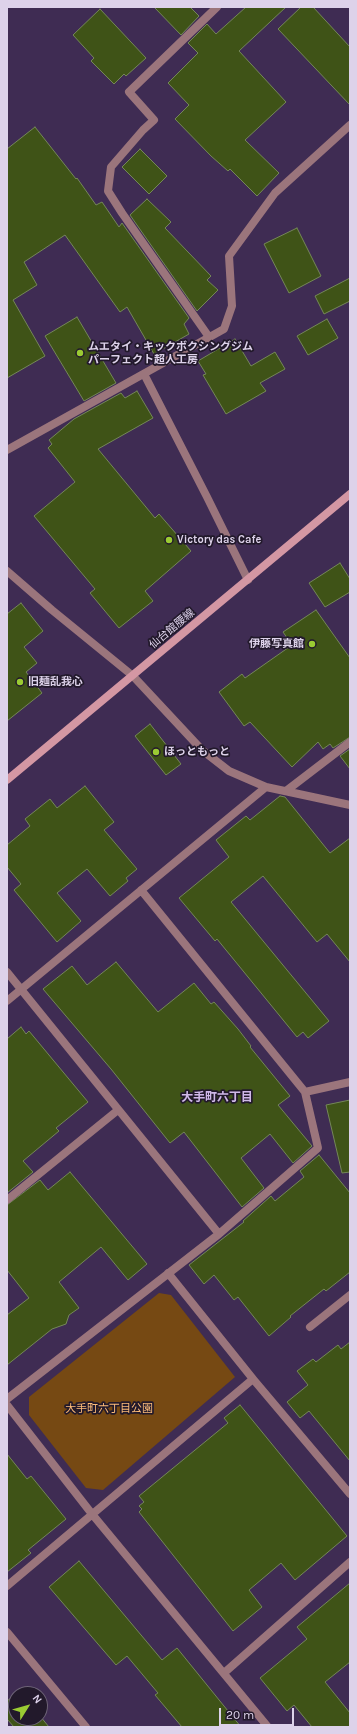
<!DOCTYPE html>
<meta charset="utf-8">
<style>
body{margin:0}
#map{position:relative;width:357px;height:1734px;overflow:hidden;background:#3f2c53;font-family:Karla,sans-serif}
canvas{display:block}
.frame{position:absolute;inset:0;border:8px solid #ddd2ea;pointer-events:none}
.north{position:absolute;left:8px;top:1686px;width:40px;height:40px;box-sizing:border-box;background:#22192b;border:1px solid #6d6377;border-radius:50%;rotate:53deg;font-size:11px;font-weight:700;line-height:16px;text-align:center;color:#ddd2ea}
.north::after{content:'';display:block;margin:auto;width:14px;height:18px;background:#9bcb33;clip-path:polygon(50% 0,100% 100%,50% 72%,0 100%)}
.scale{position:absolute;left:219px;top:1708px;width:75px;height:18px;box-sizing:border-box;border:2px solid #ddd2ea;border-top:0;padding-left:5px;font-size:12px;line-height:14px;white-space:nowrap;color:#ddd2ea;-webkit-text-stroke:3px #22192b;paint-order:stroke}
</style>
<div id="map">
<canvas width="357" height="1734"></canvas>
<div class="frame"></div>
<div class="north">N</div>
<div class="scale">20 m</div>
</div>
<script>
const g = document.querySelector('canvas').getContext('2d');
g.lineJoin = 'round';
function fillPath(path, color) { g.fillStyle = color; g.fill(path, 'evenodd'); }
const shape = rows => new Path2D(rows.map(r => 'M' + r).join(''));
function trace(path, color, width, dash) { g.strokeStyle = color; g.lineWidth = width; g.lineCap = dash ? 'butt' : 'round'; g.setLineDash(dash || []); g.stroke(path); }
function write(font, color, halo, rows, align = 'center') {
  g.font = font + ' Karla,"Noto Sans JP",sans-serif'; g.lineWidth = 3.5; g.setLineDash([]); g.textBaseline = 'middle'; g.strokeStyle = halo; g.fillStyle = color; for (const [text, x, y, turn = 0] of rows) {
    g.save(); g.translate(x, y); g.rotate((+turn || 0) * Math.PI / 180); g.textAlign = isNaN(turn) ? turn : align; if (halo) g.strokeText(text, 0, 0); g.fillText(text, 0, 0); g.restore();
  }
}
const green = shape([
 [159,1293,171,1295,235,1377,103,1490,86,1488,29,1415,29,1397]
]);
const building = shape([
 [154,7,190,7,199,16,181,35,154,7],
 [246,7,286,7,239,51,286,102,245,140,279,173,257,196,230,169,228,171,211,156,175,119,189,105,168,83,198,53,188,43,207,24,216,34,246,7],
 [301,7,313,7,350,47,350,105,278,29,301,7],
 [100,9,146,58,126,76,124,74,114,84,91,61,94,58,73,35,100,9],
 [35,127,76,179,77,178,96,205,102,202,119,227,122,223,189,318,184,324,189,334,154,354,127,307,120,312,65,235,24,262,37,285,13,300,45,356,7,378,7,149,35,127],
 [140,149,167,176,149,194,122,167,140,149],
 [147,199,171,222,165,228,211,276,207,280,218,290,197,311,130,215,147,199],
 [297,228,321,276,289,293,264,244,297,228],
 [350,278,350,301,324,314,315,296,350,278],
 [77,317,116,383,84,401,45,336,77,317],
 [327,319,338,338,308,355,297,336,327,319],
 [235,339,251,366,275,352,285,369,260,383,266,391,226,414,203,375,206,374,198,361,235,339],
 [137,391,153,418,98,449,155,518,159,514,191,551,145,591,153,601,119,628,90,593,95,589,34,516,75,482,48,448,52,444,49,440,74,419,121,393,125,398,137,391],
 [340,563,350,579,350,592,325,607,309,583,340,563],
 [21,603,43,631,24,647,37,663,26,672,42,693,7,721,7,614,21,603],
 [316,610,350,658,350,737,333,748,330,744,323,749,318,742,292,767,250,722,244,726,219,692,242,674,245,678,292,645,283,632,316,610],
 [150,724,181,764,166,775,135,736,150,724],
 [350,749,350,769,340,756,350,749],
 [85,786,114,822,104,830,137,869,126,878,128,881,110,896,87,869,57,893,81,921,57,942,14,890,21,884,7,867,7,845,30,826,25,819,50,799,57,808,85,786],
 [280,796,285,797,330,853,350,838,350,962,327,934,317,942,263,876,231,902,329,1021,308,1038,303,1032,297,1037,217,939,215,941,179,898,229,857,216,840,246,816,250,820,280,796],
 [116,962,158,1012,194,983,211,1004,214,1002,238,1029,251,1046,250,1047,290,1096,278,1105,312,1146,293,1163,270,1134,241,1158,264,1188,242,1207,184,1132,170,1143,111,1069,43,989,72,966,87,985,116,962],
 [21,1027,26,1034,29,1031,88,1102,56,1128,59,1131,23,1161,33,1172,7,1193,7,1039,21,1027],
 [350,1100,350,1172,342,1173,326,1105,350,1100],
 [319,1155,350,1193,350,1272,326,1291,324,1289,290,1316,291,1317,269,1336,238,1297,234,1300,214,1275,204,1284,189,1265,244,1222,243,1221,271,1196,275,1201,304,1177,300,1171,319,1155],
 [70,1172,147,1264,128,1280,101,1247,59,1282,79,1308,69,1315,66,1324,52,1329,7,1365,7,1315,29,1298,7,1270,7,1205,40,1180,48,1190,70,1172],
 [350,1342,350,1461,309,1411,300,1418,287,1402,308,1385,297,1371,313,1359,316,1362,338,1345,341,1349,350,1342],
 [240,1405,347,1536,295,1580,281,1563,249,1590,262,1607,233,1631,139,1512,142,1509,139,1506,144,1502,139,1496,228,1423,224,1418,240,1405],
 [7,1454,27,1479,31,1476,66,1519,28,1550,31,1553,7,1572,7,1454],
 [79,1561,162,1660,177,1648,241,1727,182,1727,155,1695,158,1693,127,1656,116,1665,49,1587,79,1561],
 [350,1583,350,1662,325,1682,350,1713,350,1727,312,1727,294,1705,287,1711,260,1678,307,1639,297,1627,350,1583],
 [20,1691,22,1694,16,1694,16,1718,40,1718,40,1716,49,1727,14,1727,7,1719,7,1701,20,1691]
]);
const minor = shape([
 [209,337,122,213,108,191,111,167,143,130,154,120,129,92,217,7],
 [144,374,207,497,248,580],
 [7,450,224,329,232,306,229,256,275,193,350,125],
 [7,571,52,610,133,676,202,750,229,771,266,787,350,805],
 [286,791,350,742],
 [141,890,305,1092],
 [7,972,219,1234],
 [7,1001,266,787],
 [7,1200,118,1110],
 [310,1327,350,1295],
 [253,1379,350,1494],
 [7,1399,219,1234,318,1148,305,1092,350,1082],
 [7,1405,92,1514,268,1727],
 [7,1586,253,1379,168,1273],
 [224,1673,350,1562]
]);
const tertiary = shape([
 [7,1632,86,1727]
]);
const secondary = shape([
 [7,780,350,494]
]);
const markers = [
 [80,353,4,"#9bcb33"],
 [169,540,4,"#9bcb33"],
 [312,644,4,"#9bcb33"],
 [20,682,4,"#9bcb33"],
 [156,752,4,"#9bcb33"]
];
const poiNames = [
 ["ムエタイ・キックボクシングジム",88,347],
 ["パーフェクト超人工房",88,360],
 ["Victory das Cafe",177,540],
 ["伊藤写真館",304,644,"right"],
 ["旧麺乱我心",28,682],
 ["ほっともっと",164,752]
];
const streetNames = [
 ["仙台館腰線",172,629,-40]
];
const parkNames = [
 ["大手町六丁目公園",109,1409]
];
const neighbourhoodNames = [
 ["大手町六丁目",217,1098]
];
fillPath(green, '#764913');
fillPath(building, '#3f5317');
trace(building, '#748758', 1);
trace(minor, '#9b757c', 8);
trace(tertiary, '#9b757c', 8);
trace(secondary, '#d497a3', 8);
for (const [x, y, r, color] of markers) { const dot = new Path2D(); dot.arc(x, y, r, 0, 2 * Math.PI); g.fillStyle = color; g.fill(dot); trace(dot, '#22192b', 1.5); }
write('bold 11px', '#ddd2ea', '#22192b', poiNames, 'left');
write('11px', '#ddd2ea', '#22192b', streetNames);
write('11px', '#fdbd7a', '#22192b', parkNames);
write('bold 12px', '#cfb8e8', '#22192b', neighbourhoodNames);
</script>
